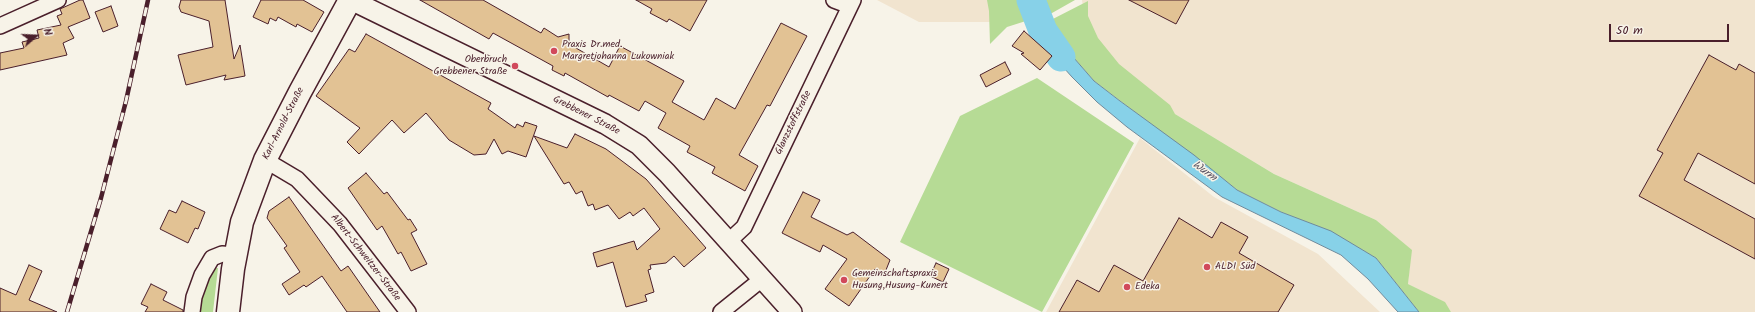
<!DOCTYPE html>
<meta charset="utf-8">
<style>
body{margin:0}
#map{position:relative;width:1755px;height:312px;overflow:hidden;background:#f7f3e8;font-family:Kalam,sans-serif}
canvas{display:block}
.north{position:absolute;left:16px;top:16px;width:40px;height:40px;-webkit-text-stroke:3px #f7f3e8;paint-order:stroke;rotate:71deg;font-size:11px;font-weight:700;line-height:16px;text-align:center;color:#4a1f2b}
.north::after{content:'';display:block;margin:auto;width:14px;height:18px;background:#4a1f2b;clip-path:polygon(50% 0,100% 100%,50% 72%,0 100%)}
.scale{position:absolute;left:1609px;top:24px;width:120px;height:18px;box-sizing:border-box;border:2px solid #4a1f2b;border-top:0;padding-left:5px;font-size:12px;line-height:14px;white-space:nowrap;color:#4a1f2b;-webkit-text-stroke:3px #f7f3e8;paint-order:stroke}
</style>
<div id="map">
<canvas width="1755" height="312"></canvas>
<div class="north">N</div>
<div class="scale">50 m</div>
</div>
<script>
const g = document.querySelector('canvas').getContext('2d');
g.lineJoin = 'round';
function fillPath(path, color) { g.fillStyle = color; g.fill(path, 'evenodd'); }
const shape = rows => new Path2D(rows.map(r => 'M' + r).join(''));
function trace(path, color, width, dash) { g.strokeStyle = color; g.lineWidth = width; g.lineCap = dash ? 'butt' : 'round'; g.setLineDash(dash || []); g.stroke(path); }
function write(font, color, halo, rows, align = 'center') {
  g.font = font + ' Kalam,sans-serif'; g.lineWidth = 3; g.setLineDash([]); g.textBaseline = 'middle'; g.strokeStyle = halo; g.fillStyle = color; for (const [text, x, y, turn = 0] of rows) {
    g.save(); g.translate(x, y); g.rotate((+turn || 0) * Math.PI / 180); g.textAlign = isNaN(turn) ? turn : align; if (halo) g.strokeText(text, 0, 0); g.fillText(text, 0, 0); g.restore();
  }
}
const built = shape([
 [877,0,1046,0,997,22,919,22],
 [1082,0,1755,0,1755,312,1451,312,1444,302,1408,284,1411,250,1376,220,1274,174,1175,114,1128,77,1086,34],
 [1140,138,1214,197,1318,254,1380,312,1046,312]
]);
const green = shape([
 [987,0,1021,0,1029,20,1007,27,990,44,989,11],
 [1036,0,1075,0,1045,17],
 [1088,1,1088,16,1098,38,1119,64,1170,105,1175,114,1274,174,1376,220,1412,250,1408,284,1445,302,1451,312,1419,312,1376,258,1331,232,1281,212,1237,190,1094,81,1067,50,1047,22],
 [1037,78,1134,143,1042,312,900,242,960,116],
 [212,268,218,268,213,312,197,312,202,290]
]);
const water = shape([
 [1021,0,1036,0,1045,17,1029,20,1021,0],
 [1047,22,1067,50,1094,81,1120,101,1194,155,1237,190,1281,212,1331,231,1376,258,1419,312,1398,312,1368,279,1341,255,1222,197,1127,127,1097,102,1072,77,1047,49,1030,26,1047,22]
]);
const river = shape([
 [1031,0,1043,31,1061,57]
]);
const building = shape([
 [80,0,83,0,90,18,68,27,74,38,63,43,67,55,0,70,0,53,24,48,22,42,39,38,37,30,61,25,57,16,62,14,60,9,80,0],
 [181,0,225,0,234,59,240,45,245,76,224,80,226,75,186,85,178,55,213,47,209,21,181,12,179,7,181,0],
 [261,0,303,0,324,12,312,32,297,24,296,27,278,17,276,21,270,18,268,24,253,17,261,0],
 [420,0,483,0,541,33,544,28,558,37,569,34,569,44,609,67,620,46,684,81,672,102,704,120,716,98,735,109,781,23,807,36,770,106,767,105,739,155,758,166,745,191,712,173,715,167,687,152,690,146,658,128,666,113,645,101,639,111,609,95,608,97,565,73,564,76,552,70,553,66,493,33,489,39,420,0],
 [636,0,707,0,690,31,669,19,667,22,650,13,652,9,636,0],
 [1129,0,1189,0,1176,24,1129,0],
 [111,6,118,26,103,32,95,12,111,6],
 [1024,31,1052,56,1040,70,1021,54,1024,53,1012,46,1024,31],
 [366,34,491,103,488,109,515,128,517,124,523,127,525,122,537,126,526,157,508,151,502,154,494,139,486,154,474,155,449,140,426,113,404,133,392,120,359,154,347,142,360,128,316,96,349,49,355,52,366,34],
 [1709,55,1736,70,1739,64,1755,73,1755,184,1698,153,1684,180,1755,219,1755,259,1639,196,1663,153,1657,150,1709,55],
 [1005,62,1011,74,986,87,980,75,1005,62],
 [575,134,606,149,646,179,706,248,684,267,674,256,666,263,650,265,651,269,648,270,654,292,645,295,647,301,626,307,613,262,597,267,593,253,634,241,637,250,660,229,644,208,633,216,630,212,619,219,608,205,595,210,593,204,588,206,582,191,576,194,569,182,564,184,534,136,567,148,575,134],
 [366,173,384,194,387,192,408,220,410,219,417,230,411,233,427,264,411,271,401,252,398,254,382,226,377,230,348,188,366,173],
 [803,192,820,200,811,217,847,235,853,232,890,260,884,275,875,269,849,306,825,289,847,259,823,245,820,252,782,233,803,192],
 [289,197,341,271,348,266,380,312,347,312,322,276,306,287,304,285,289,295,282,284,300,272,284,248,287,246,267,218,269,211,289,197],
 [182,201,205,212,198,229,195,228,188,243,160,229,169,210,176,213,182,201],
 [1179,218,1212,238,1221,222,1248,237,1239,253,1294,285,1278,312,1059,312,1077,280,1099,292,1114,265,1143,281,1179,218],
 [936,263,949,269,943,282,930,276,936,263],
 [29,265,42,271,29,300,57,312,0,312,0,288,16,295,29,265],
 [151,284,167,292,163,300,183,310,183,312,145,312,148,307,141,304,151,284]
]);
const minor = shape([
 [834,0,850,6],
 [0,26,58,0],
 [265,160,297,179,340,224,408,312],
 [729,241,744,227,853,0],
 [192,312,194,297,202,275,212,258,222,254,235,255],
 [721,312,762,279]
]);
const tertiary = shape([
 [351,0,605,124,639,145,667,173,792,312]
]);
const secondary = shape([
 [228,312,233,269,242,222,265,160,300,92,350,0]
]);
const rail = shape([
 [67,312,101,198,126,101,148,0]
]);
const markers = [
 [554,51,4,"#d1495b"],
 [515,66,4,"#d1495b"],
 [1207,267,4,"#d1495b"],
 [844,280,4,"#d1495b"],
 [1127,287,4,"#d1495b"]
];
const poiNames = [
 ["Praxis Dr.med.",562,45],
 ["Margretjohanna Lukowniak",562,57],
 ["Oberbruch",507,60,"right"],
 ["Grebbener Straße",507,72,"right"],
 ["ALDI Süd",1215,267],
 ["Gemeinschaftspraxis",852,274],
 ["Husung,Husung-Kunert",852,286],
 ["Edeka",1135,287]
];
const streetNames = [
 ["Grebbener Straße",586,116,27],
 ["Glanzstoffstraße",794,123,-64],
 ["Karl-Arnold-Straße",284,124,-63],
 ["Albert-Schweitzer-Straße",365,258,52]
];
const waterNames = [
 ["Wurm",1204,172,36]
];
fillPath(built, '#f1e4cf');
fillPath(green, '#b6db95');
fillPath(water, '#87d1e8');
trace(water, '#6f8a9c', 1);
trace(river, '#87d1e8', 29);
fillPath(building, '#e2c294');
trace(building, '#4a1f2b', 1);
trace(minor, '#4a1f2b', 18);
trace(tertiary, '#4a1f2b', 22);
trace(secondary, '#4a1f2b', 25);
trace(minor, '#f7f3e8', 15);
trace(tertiary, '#f7f3e8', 19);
trace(secondary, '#f7f3e8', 22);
trace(rail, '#4a1f2b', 4.5);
trace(rail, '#f7f3e8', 3, [9]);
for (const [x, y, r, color] of markers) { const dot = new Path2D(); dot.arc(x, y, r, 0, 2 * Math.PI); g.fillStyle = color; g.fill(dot); trace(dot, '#f7f3e8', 1.5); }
write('10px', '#4a1f2b', '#f7f3e8', poiNames, 'left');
write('10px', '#4a1f2b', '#f7f3e8', streetNames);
write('italic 11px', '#5c5464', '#f7f3e8', waterNames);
</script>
